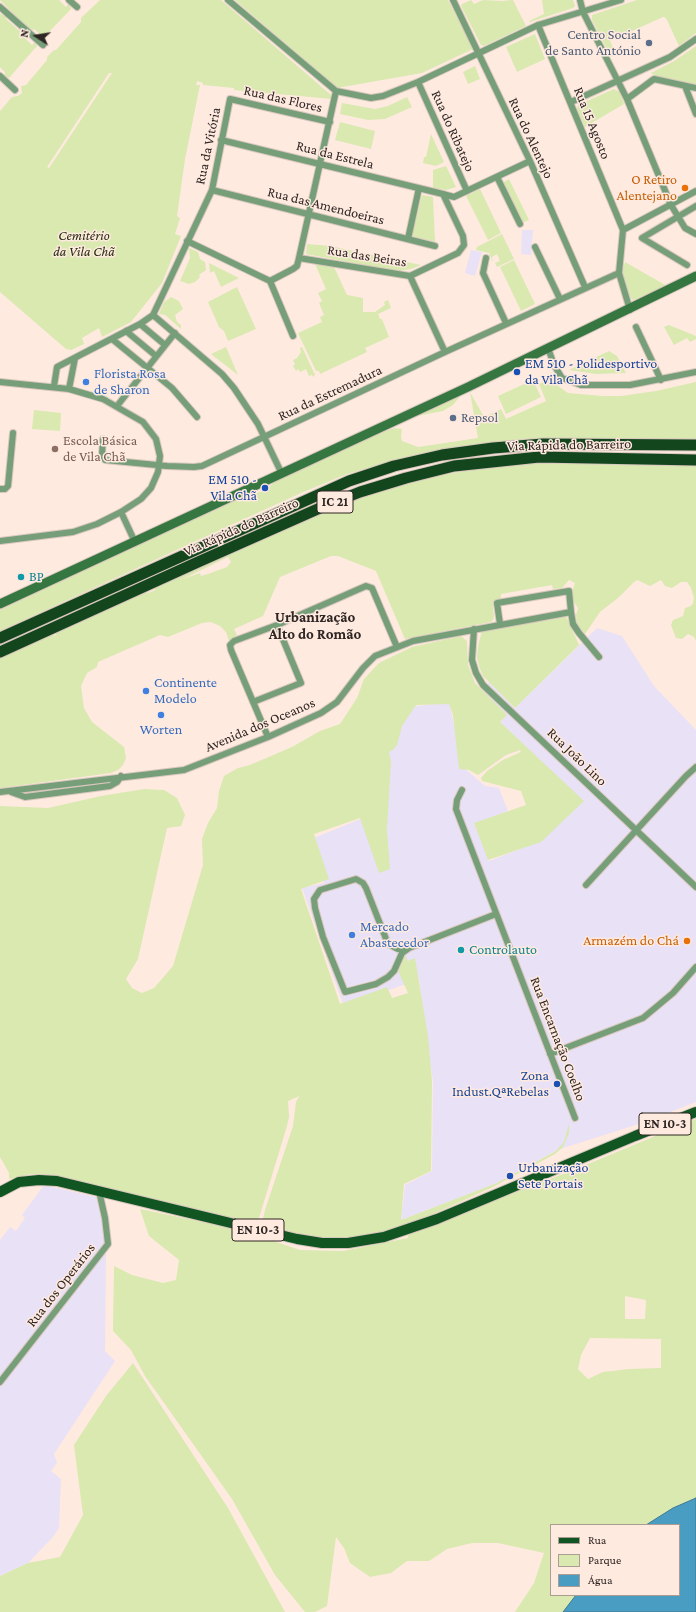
<!DOCTYPE html>
<meta charset="utf-8">
<style>
body{margin:0}
#map{position:relative;width:696px;height:1612px;overflow:hidden;background:#ffeae0;font-family:"Crimson Pro",serif}
canvas{display:block}
.legend{position:absolute;left:550px;top:1524px;width:130px;height:72px;box-sizing:border-box;background:#ffeae0;border:1px solid #ab9c94;margin:0;padding:5px 7px;list-style:none;font-size:12px;color:#2e2623}
.legend li{display:flex;align-items:center;gap:8px;height:20px}
.legend b{width:20px;border:1px solid #ab9c94}
.north{position:absolute;left:16px;top:16px;width:40px;height:40px;-webkit-text-stroke:3px #ffeae0;paint-order:stroke;rotate:282deg;font-size:11px;font-weight:700;line-height:16px;text-align:center;color:#2e2623}
.north::after{content:'';display:block;margin:auto;width:14px;height:18px;background:#2e2623;clip-path:polygon(50% 0,100% 100%,50% 72%,0 100%)}
</style>
<div id="map">
<canvas width="696" height="1612"></canvas>
<ul class="legend">
<li><b style="height:5px;background:#115622"></b>Rua</li>
<li><b style="height:11px;background:#d9e9b0"></b>Parque</li>
<li><b style="height:11px;background:#499dc2"></b>Água</li>
</ul>
<div class="north">N</div>
</div>
<script>
const g = document.querySelector('canvas').getContext('2d');
g.lineJoin = 'round';
function fillPath(path, color) { g.fillStyle = color; g.fill(path, 'evenodd'); }
const shape = rows => new Path2D(rows.map(r => 'M' + r).join(''));
function trace(path, color, width, dash) { g.strokeStyle = color; g.lineWidth = width; g.lineCap = dash ? 'butt' : 'round'; g.setLineDash(dash || []); g.stroke(path); }
function write(font, color, halo, rows, align = 'center') {
  g.font = font + ' "Crimson Pro",serif'; g.lineWidth = 3; g.setLineDash([]); g.textBaseline = 'middle'; g.strokeStyle = halo; g.fillStyle = color; for (const [text, x, y, turn = 0] of rows) {
    g.save(); g.translate(x, y); g.rotate((+turn || 0) * Math.PI / 180); g.textAlign = isNaN(turn) ? turn : align; if (halo) g.strokeText(text, 0, 0); g.fillText(text, 0, 0); g.restore();
  }
}
const industrial = shape([
 [522,230,533,230,531,255,521,254],
 [471,250,482,252,475,276,465,273],
 [597,628,622,636,654,686,696,730,696,1102,642,1123,557,1150,497,1183,401,1220,405,1185,432,1171,433,1082,419,979,344,1007,302,888,324,883,314,838,385,809,389,750,410,707,449,702,463,767,485,786,499,788,508,811,475,824,489,861,541,841,583,801,500,722,506,715,482,691,489,682,515,708],
 [44,1185,96,1197,101,1213,106,1254,105,1351,115,1361,54,1454,57,1463,51,1471,61,1479,59,1528,53,1537,28,1563,0,1576,0,1240,10,1227,16,1231,25,1218,22,1215]
]);
const green = shape([
 [0,0,59,0,66,7,69,3,71,9,47,34,45,39,41,40,38,38,41,35,34,29,31,32],
 [100,0,221,0,331,95,332,99,234,90,234,88,203,85,203,83,197,81,196,85,200,85,185,159,177,216,180,218,175,234,181,236,162,283,131,322,102,337,99,328,82,338,84,344,71,350,66,349,0,292,0,111,12,97,18,96,22,93,21,86,26,85,47,60,47,57,54,50,56,50,81,22,81,18],
 [109,73,112,73,49,168,42,164,47,167],
 [235,0,448,0,473,49,422,73,337,88],
 [471,0,474,4,483,0,502,1,513,0,526,26,484,46,481,45,461,6,462,4],
 [542,0,573,0,575,6,573,8,530,22,529,21,544,14],
 [637,0,696,0,696,33,679,46,666,18,663,17,610,41,616,54,611,57,592,20,592,15],
 [0,14,6,16,6,19,22,33,28,36,26,39,32,45,35,42,37,46,9,78,4,76,5,72,0,67],
 [535,34,545,59,517,72,506,47],
 [696,46,696,86,657,77,651,73,674,61],
 [475,66,480,79,468,84,463,72],
 [614,89,620,92,624,104,585,127,577,110,578,105],
 [407,97,412,107,385,119,368,120,340,114,342,103,375,109,388,106],
 [340,122,375,131,371,149,335,140],
 [431,134,444,162,436,166,423,163,424,157,426,157],
 [446,166,456,187,446,190,433,188,433,170],
 [509,179,529,220,522,223,502,183],
 [480,189,501,233,488,240,466,196],
 [422,195,433,197,435,242,412,236],
 [502,234,514,259,497,267,495,263,500,261,497,254,492,257,493,263,489,253,476,250,477,247],
 [307,244,330,246,421,265,411,269,397,271,306,254],
 [189,248,198,252,200,259,205,262,206,270,199,275,200,277,195,282,189,284,180,281,190,258],
 [514,260,535,304,521,311,500,267],
 [625,262,667,286,633,300,630,297,622,274],
 [209,263,239,278,221,287,214,271,210,273],
 [315,264,334,267,347,295,363,298,363,312,375,312,385,305,384,302,388,300,391,308,378,314,380,319,382,319,389,337,365,348,367,352,320,374,319,371,316,371,298,333,322,322,320,317,324,315,319,303,322,301,318,293,326,289],
 [237,287,256,329,228,341,224,331,219,327,208,302],
 [171,297,179,301,183,309,175,315,177,322,181,325,181,329,165,315,159,314,164,302],
 [669,325,696,336,696,339,690,342,687,338,674,345,664,327],
 [226,347,238,375,211,354],
 [302,347,315,375,313,377,312,375,309,376,306,369,300,372,298,369,296,371,293,366,295,364,293,360,297,358,301,352,300,348],
 [609,351,617,356,626,373,596,374,569,370],
 [533,380,541,397,506,414,498,396],
 [549,380,551,384,554,383,568,393,603,396,621,396,656,391,696,382,696,441,529,440,479,444,407,457,347,474,301,493,0,631,0,610,243,496,264,491,276,481,376,435,394,428,402,429,401,436,402,441,418,447,478,438,470,392,484,417,501,409,506,419,546,401,539,384],
 [461,395,453,405,443,411,412,417],
 [34,410,61,413,60,431,32,429],
 [532,463,696,466,696,641,694,637,688,634,682,639,676,638,671,625,673,620,683,616,685,608,691,606,693,603,694,598,691,588,687,582,681,582,672,588,665,586,661,580,650,586,637,580,633,583,618,598,600,612,585,634,577,624,576,615,578,608,572,599,572,592,575,583,569,580,562,588,553,589,552,585,501,594,501,599,493,606,494,618,491,622,405,639,376,571,338,556,331,556,280,577,263,616,234,629,237,635,229,641,226,632,220,626,211,622,202,623,168,637,160,635,98,662,97,667,87,673,81,686,84,708,92,722,124,747,126,758,123,765,118,770,111,773,0,788,0,657,53,635,55,636,57,632,146,591,147,593,151,592,155,590,154,587,351,499,433,476,500,466],
 [228,557,231,562,227,567,208,574,201,576,200,573,183,579],
 [563,616,566,616,579,645,515,708,483,676,480,669,477,658,478,646,482,631],
 [461,636,467,641,468,665,475,683,507,715,500,722,584,801,541,842,488,860,474,823,526,805,521,791,482,781,481,778,487,771,503,760,521,752,520,750,506,755,478,775,469,770,459,769,453,715,449,704,416,705,402,726,397,745,394,749,389,752,391,762,387,830,390,869,379,873,360,818,314,834,329,879,301,889,340,1004,387,987,392,998,408,993,399,973,398,966,405,955,408,961,415,958,428,1036,432,1081,431,1171,404,1184,401,1220,497,1183,556,1151,564,1142,569,1123,569,1133,563,1147,555,1154,493,1187,422,1219,375,1234,355,1238,313,1237,265,1227,262,1223,265,1210,293,1126,296,1102,299,1096,288,1101,289,1117,287,1126,259,1218,256,1221,250,1222,170,1205,54,1175,32,1174,9,1179,9,1173,0,1157,0,806,48,808,101,796,144,789,164,790,177,798,185,815,181,826,167,828,138,959,126,979,132,988,142,993,154,988,173,966,203,865,202,839,208,823,217,808,219,791,224,776,238,768,250,765,292,747,320,731,340,724,357,698,364,679,379,663,412,647],
 [696,1119,696,1612,515,1612,534,1583,544,1553,498,1543,472,1543,447,1549,429,1561,407,1561,391,1573,370,1577,350,1563,344,1548,336,1537,327,1606,315,1612,305,1612,275,1575,232,1499,145,1376,131,1350,113,1331,114,1266,132,1275,163,1283,176,1280,179,1260,149,1236,140,1209,241,1230,300,1250,343,1251,408,1238,408,1234,576,1169],
 [625,1296,646,1300,645,1319,625,1319],
 [590,1338,661,1339,661,1368,629,1369,603,1372,588,1379,578,1369,581,1355],
 [551,1525,679,1525,679,1595,551,1595],
 [133,1363,228,1508,285,1612,0,1612,0,1576,28,1563,60,1557,83,1515,74,1445,106,1396]
]);
const water = shape([
 [696,1498,696,1612,563,1612,576,1595,679,1595,679,1525,646,1525,673,1508,696,1498]
]);
const minor = shape([
 [69,0,77,7],
 [228,0,336,91,371,98,383,96,418,82,538,25,621,0],
 [453,0,530,161,585,287],
 [580,0,583,12,627,99,671,205,685,228,696,234],
 [0,7,43,45],
 [538,25,623,230,619,273,630,310],
 [0,76,15,90],
 [418,82,467,191],
 [685,86,696,114],
 [627,99,654,79,696,88],
 [571,102,670,57,696,39],
 [221,140,443,194],
 [497,177,520,224],
 [212,190,435,246],
 [623,230,696,191],
 [408,239,419,188],
 [187,241,270,281,293,269,297,266,299,258,410,276,458,253,464,245,463,236,443,194,454,197,530,161],
 [535,247,560,299],
 [299,258,336,91],
 [486,258,483,273,506,323],
 [687,265,642,238,696,206],
 [410,276,445,352],
 [270,281,293,336],
 [153,315,222,374,234,388,258,424,281,472],
 [140,324,165,345],
 [636,327,661,380],
 [126,331,156,356],
 [112,339,172,388,197,417],
 [548,348,554,365,562,378,581,385,630,385,696,372],
 [0,382,69,389,103,399,143,422,156,439,160,456,158,472,151,488,141,499,121,512,97,524,73,532,0,541],
 [54,386,57,367,140,324,153,315,212,190,230,99,330,122],
 [69,389,75,358],
 [117,406,175,333],
 [103,439,102,455,105,460,167,466,194,467,202,466,445,352,619,273],
 [0,489,5,489,8,486,13,433],
 [121,512,134,540],
 [571,612,573,624,579,633,599,657],
 [474,629,472,660,476,673,483,685,696,887],
 [253,702,301,683,277,625],
 [268,737,231,650,230,645,234,641,277,625,366,586,372,588,397,647],
 [462,790,457,800,456,809,575,1118],
 [0,792,184,770,268,737,321,713,337,702,363,668,375,656,413,641,571,612,569,591,497,603,500,624],
 [11,792,25,797,110,786,117,782,121,776],
 [586,885,686,776,696,767],
 [409,948,398,949,388,944,366,888,363,883,356,879,320,890,314,899,315,908,323,937,345,992,376,984,388,977,394,971,402,953,409,948,496,914],
 [550,1054,643,1018,673,993,696,967],
 [0,1382,108,1244,105,1218,99,1191]
]);
const secondary = shape([
 [0,604,468,387,696,276]
]);
const primary = shape([
 [0,1192,19,1182,39,1180,57,1181,297,1239,322,1243,348,1243,384,1237,437,1219,635,1136,696,1112]
]);
const trunk = shape([
 [0,638,349,481,394,466,442,455,493,448,543,444,696,445],
 [0,652,198,562,320,508,360,492,406,478,454,466,539,457,696,460]
]);
const markers = [
 [649,43,4,"#5c6f8a"],
 [685,188,4,"#e8710a"],
 [517,372,4,"#1a4fb4"],
 [86,382,4,"#3f7fe0"],
 [453,418,4,"#5c6f8a"],
 [55,449,4,"#8d6e63"],
 [265,488,4,"#1a4fb4"],
 [21,577,4,"#0f9aa8"],
 [146,691,4,"#3f7fe0"],
 [161,715,4,"#3f7fe0"],
 [352,935,4,"#3f7fe0"],
 [687,941,4,"#e8710a"],
 [461,950,4,"#0f9aa8"],
 [557,1084,4,"#1a4fb4"],
 [510,1176,4,"#1a4fb4"]
];
const shields = [
 [335,502,36],
 [665,1124,52],
 [258,1230,52]
];
const shieldNames = [
 ["IC 21",335,502],
 ["EN 10-3",665,1124],
 ["EN 10-3",258,1230]
];
const serviceNames = [
 ["Centro Social",641,35],
 ["de Santo António",641,51],
 ["Repsol",461,418,"left"]
];
const streetNames = [
 ["Rua das Flores",283,99,13],
 ["Rua 15 Agosto",592,123,68],
 ["Rua do Ribatejo",453,131,66],
 ["Rua do Alentejo",531,138,65],
 ["Rua da Vitória",208,146,-78],
 ["Rua da Estrela",335,155,14],
 ["Rua das Amendoeiras",326,206,14],
 ["Rua das Beiras",367,256,9],
 ["Rua da Estremadura",330,393,-25],
 ["Via Rápida do Barreiro",569,445,-1],
 ["Via Rápida do Barreiro",241,527,-24],
 ["Avenida dos Oceanos",260,725,-23],
 ["Rua João Lino",577,757,44],
 ["Rua Encarnação Coelho",558,1039,69],
 ["Rua dos Operários",61,1285,-52]
];
const foodNames = [
 ["O Retiro",677,180],
 ["Alentejano",677,196],
 ["Armazém do Chá",679,941]
];
const parkNames = [
 ["Cemitério",84,236],
 ["da Vila Chã",84,252]
];
const transitNames = [
 ["EM 510 - Polidesportivo",525,364],
 ["da Vila Chã",525,380],
 ["EM 510 -",257,480,"right"],
 ["Vila Chã",257,496,"right"],
 ["Zona",549,1076,"right"],
 ["Indust.QªRebelas",549,1092,"right"],
 ["Urbanização",518,1168],
 ["Sete Portais",518,1184]
];
const shopNames = [
 ["Florista Rosa",94,374],
 ["de Sharon",94,390],
 ["Continente",154,683],
 ["Modelo",154,699],
 ["Worten",161,730,"center"],
 ["Mercado",360,927],
 ["Abastecedor",360,943]
];
const educationNames = [
 ["Escola Básica",63,441],
 ["de Vila Chã",63,457]
];
const cultureNames = [
 ["BP",29,577],
 ["Controlauto",469,950]
];
const neighbourhoodNames = [
 ["Urbanização",315,617],
 ["Alto do Romão",315,634]
];
fillPath(industrial, '#e9e1f6');
fillPath(green, '#d9e9b0');
fillPath(water, '#499dc2');
trace(water, '#417992', 1);
trace(minor, '#d9c7be', 8);
trace(secondary, '#d9c7be', 11);
trace(primary, '#d9c7be', 12);
trace(trunk, '#d9c7be', 13);
trace(minor, '#759e79', 6);
trace(secondary, '#367641', 9);
trace(primary, '#115622', 10);
trace(trunk, '#14461e', 11);
for (const [x, y, r, color] of markers) { const dot = new Path2D(); dot.arc(x, y, r, 0, 2 * Math.PI); g.fillStyle = color; g.fill(dot); trace(dot, '#ffeae0', 1.5); }
for (const [x, y, w] of shields) { const box = new Path2D(); box.roundRect(x - w / 2, y - 11, w, 22, 3); g.fillStyle = '#ffeae0'; g.fill(box); trace(box, '#2e2623', 1); }
write('bold 13px', '#2e2623', null, shieldNames);
write('14px', '#4e5e75', '#ffeae0', serviceNames, 'right');
write('14px', '#2e2623', '#ffeae0', streetNames);
write('14px', '#c56008', '#ffeae0', foodNames, 'right');
write('italic 14px', '#272e0f', '#ffeae0', parkNames);
write('14px', '#164399', '#ffeae0', transitNames, 'left');
write('14px', '#366cbe', '#ffeae0', shopNames, 'left');
write('14px', '#785e54', '#ffeae0', educationNames, 'left');
write('14px', '#0d838f', '#ffeae0', cultureNames, 'left');
write('bold 15px', '#2e2623', '#ffeae0', neighbourhoodNames);
</script>
